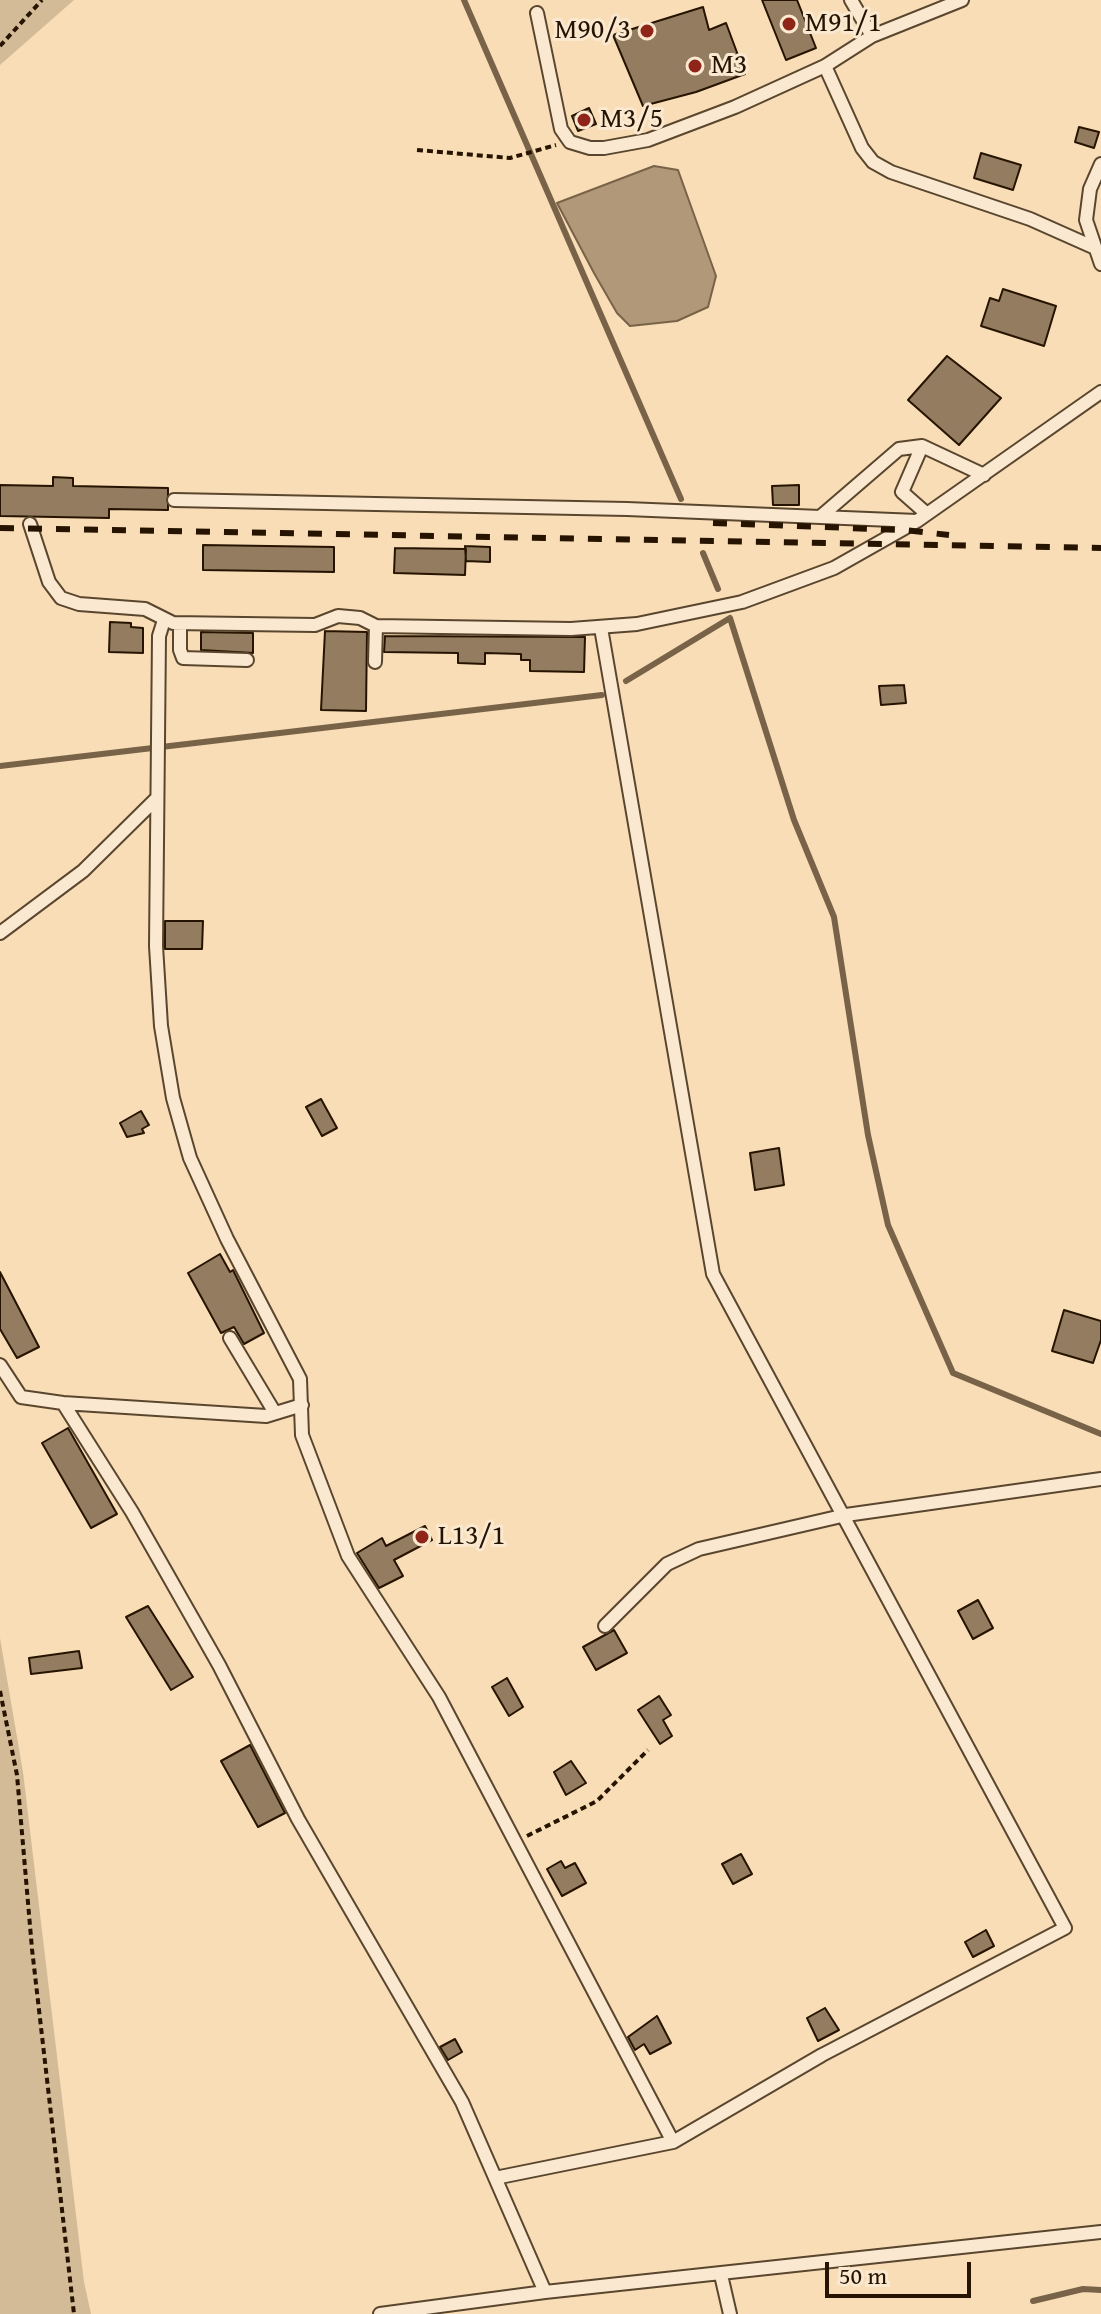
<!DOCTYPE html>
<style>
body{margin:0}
#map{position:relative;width:1101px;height:2314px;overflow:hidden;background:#f8ddb6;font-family:"Gentium Book Plus",serif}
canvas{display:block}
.scale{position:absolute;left:825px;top:2262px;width:146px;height:36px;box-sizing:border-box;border:4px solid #261300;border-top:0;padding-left:10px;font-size:24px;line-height:28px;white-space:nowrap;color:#261300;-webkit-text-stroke:6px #fae9d0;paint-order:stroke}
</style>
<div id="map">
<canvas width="1101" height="2314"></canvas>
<div class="scale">50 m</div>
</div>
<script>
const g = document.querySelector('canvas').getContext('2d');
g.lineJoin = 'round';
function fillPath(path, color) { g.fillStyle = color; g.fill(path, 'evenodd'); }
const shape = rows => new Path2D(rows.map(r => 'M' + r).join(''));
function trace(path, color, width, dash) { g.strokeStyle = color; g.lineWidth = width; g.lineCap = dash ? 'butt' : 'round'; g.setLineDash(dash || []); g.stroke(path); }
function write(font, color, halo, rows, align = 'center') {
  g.font = font + ' "Gentium Book Plus",serif'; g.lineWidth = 6; g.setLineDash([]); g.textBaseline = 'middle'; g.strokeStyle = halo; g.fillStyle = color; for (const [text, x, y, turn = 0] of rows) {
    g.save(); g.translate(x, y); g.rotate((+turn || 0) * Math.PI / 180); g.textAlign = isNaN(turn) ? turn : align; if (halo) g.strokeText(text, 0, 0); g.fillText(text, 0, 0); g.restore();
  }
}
const green = shape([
 [0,0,74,0,0,65],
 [0,1638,23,1772,84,2282,91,2314,0,2314]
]);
const water = shape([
 [654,166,678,170,716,276,708,307,677,321,630,326,617,313,594,273,557,203,654,166]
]);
const stream = shape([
 [464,0,681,499],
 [703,553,718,589],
 [626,681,730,618,794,820,834,917,868,1135,888,1225,953,1373,1101,1434],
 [0,766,602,695],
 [1033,2301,1083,2289,1101,2290]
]);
const building = shape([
 [762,0,797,0,816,48,786,60,762,0],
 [703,7,709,30,726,23,745,74,696,92,643,106,613,35,703,7],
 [589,108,596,124,578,131,572,116,589,108],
 [1079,127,1099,132,1094,148,1075,142,1079,127],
 [981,153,1021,165,1013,190,974,178,981,153],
 [1003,289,1056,306,1044,346,981,326,990,298,999,301,1003,289],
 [947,356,1001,398,959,445,908,400,947,356],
 [53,477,73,478,73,486,168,488,168,510,109,509,109,518,0,516,0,485,53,486,53,477],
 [799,485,799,505,773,505,772,486,799,485],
 [203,545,334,547,334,572,203,570,203,545],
 [465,546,490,547,490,562,466,561,465,546],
 [395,548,466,549,465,575,394,573,395,548],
 [110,622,131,623,131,627,143,628,143,653,109,652,110,622],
 [325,631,367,632,366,711,321,710,325,631],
 [201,632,253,633,253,653,201,650,201,632],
 [385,636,585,637,584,672,530,671,530,660,521,660,521,654,485,653,485,664,458,663,458,653,384,652,385,636],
 [904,685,906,703,881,705,879,686,904,685],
 [165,921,203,921,202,949,165,949,165,921],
 [321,1099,337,1128,322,1136,306,1107,321,1099],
 [141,1111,149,1125,142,1129,144,1133,127,1137,120,1123,141,1111],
 [779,1148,784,1185,755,1190,750,1153,779,1148],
 [220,1254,230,1272,233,1270,264,1333,244,1344,234,1327,221,1333,188,1273,220,1254],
 [0,1272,39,1347,17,1358,0,1329,0,1272],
 [1064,1310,1101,1321,1101,1340,1093,1363,1052,1351,1064,1310],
 [68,1428,117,1514,91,1528,42,1443,68,1428],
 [425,1526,432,1540,394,1560,403,1576,379,1588,357,1553,382,1538,386,1546,425,1526],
 [978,1600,993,1628,973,1639,958,1611,978,1600],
 [148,1606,193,1677,171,1690,126,1617,148,1606],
 [614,1630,627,1653,596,1670,583,1647,614,1630],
 [79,1651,82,1668,31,1674,29,1658,79,1651],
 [507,1678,523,1707,509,1716,492,1687,507,1678],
 [659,1696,671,1715,663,1720,672,1736,660,1744,638,1710,659,1696],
 [250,1745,285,1813,258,1827,221,1761,250,1745],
 [571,1761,586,1783,566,1795,554,1772,571,1761],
 [741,1854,752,1874,733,1884,722,1864,741,1854],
 [561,1861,565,1868,575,1863,586,1883,562,1896,547,1869,561,1861],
 [986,1930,994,1946,973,1957,965,1942,986,1930],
 [825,2008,839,2030,818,2041,807,2018,825,2008],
 [657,2016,671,2043,650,2054,644,2044,635,2050,628,2037,657,2016],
 [455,2039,462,2052,448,2060,440,2047,455,2039]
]);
const path = shape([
 [0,46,42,0],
 [417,150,510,158,556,145],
 [0,1691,17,1775,32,1949,74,2314],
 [527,1836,597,1801,648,1750]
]);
const lane = shape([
 [851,0,872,36],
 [537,13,561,129,570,142,590,148,604,148,648,140,735,107,825,66,872,36,962,0],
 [825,66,862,148,873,162,891,172,1030,219,1093,247],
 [1101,164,1090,189,1086,220,1101,264],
 [174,500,627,509,917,521],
 [927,514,902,492,922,446,984,475],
 [820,517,899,449,922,446],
 [30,524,49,582,61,598,79,604,145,609,173,623,315,625,338,616,360,618,376,626,571,629,637,624,742,602,834,568,917,521,1101,392],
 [164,620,159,636,156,946,161,1026,173,1098,190,1158,227,1239,300,1379,302,1435,348,1556,439,1697,673,2142],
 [180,624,180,650,183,658,247,660],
 [375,662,376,626],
 [0,933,83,871,157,798],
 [230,1338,275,1413],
 [0,1365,21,1397,63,1403,132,1512,219,1665,298,1819,462,2102,545,2292],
 [63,1403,266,1416,302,1405],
 [605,1626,667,1564,699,1549,846,1515,1101,1479],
 [495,2178,673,2142,822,2055,1065,1928,713,1274,601,628],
 [721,2275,730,2314],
 [380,2314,545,2292,1101,2232]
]);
const rail = shape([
 [713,523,904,530,949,535],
 [0,528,1101,548]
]);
const markers = [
 [789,24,8,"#8f2418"],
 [647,31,8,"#8f2418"],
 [695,66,8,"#8f2418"],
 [584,120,8,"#8f2418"],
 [422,1537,8,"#8f2418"]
];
const poiNames = [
 ["M91/1",805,24],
 ["M90/3",631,31,"right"],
 ["M3",711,66],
 ["M3/5",600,120],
 ["L13/1",438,1537]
];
fillPath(green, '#d4bb97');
fillPath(water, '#b19878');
trace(water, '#796348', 2);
trace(stream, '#796348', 6);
fillPath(building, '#937c5f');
trace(building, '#261300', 2);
trace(lane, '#5a462e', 16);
trace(path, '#261300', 4, [6, 4]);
trace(lane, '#fae9d0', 12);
trace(rail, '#261300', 6, [14, 14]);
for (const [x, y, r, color] of markers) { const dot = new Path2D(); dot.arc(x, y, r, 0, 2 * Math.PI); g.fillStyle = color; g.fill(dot); trace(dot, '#fae9d0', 3); }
write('28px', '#261300', '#fae9d0', poiNames, 'left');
</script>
